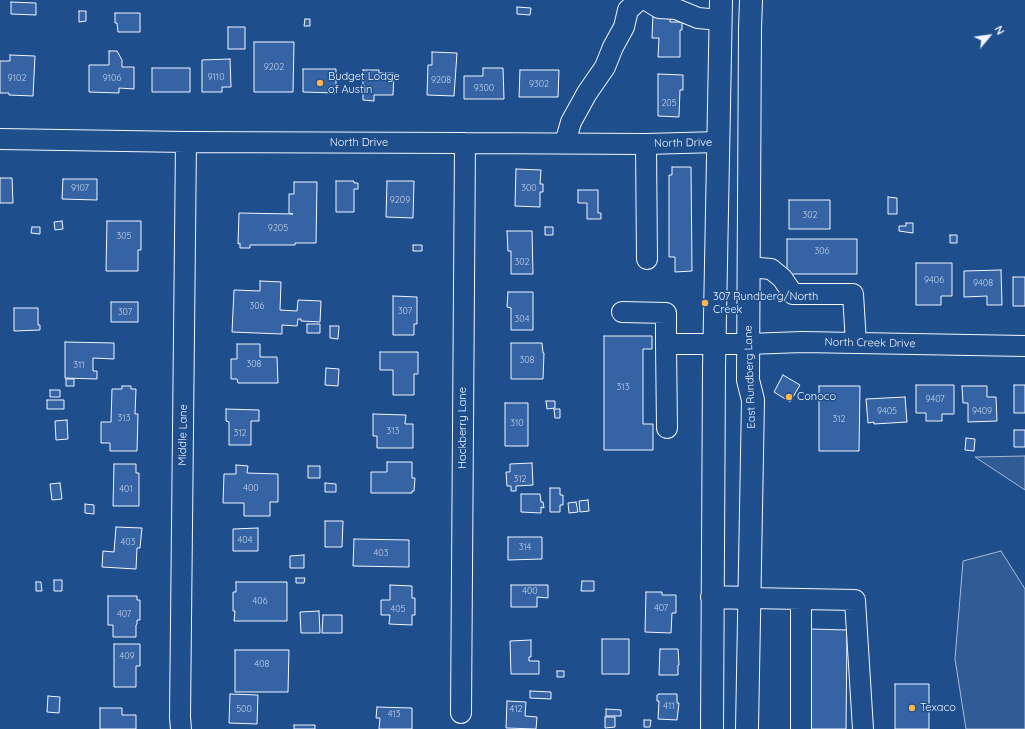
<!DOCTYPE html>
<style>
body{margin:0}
#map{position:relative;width:1025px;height:729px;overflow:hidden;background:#1f4e8c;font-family:Quicksand,sans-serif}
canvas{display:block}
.north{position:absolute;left:969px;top:16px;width:40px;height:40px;-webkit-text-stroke:3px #1f4e8c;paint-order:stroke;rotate:61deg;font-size:11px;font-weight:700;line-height:16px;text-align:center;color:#f2f6ff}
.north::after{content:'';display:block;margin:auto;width:14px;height:18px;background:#f2f6ff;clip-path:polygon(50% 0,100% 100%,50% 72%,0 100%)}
</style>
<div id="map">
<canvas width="1025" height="729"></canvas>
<div class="north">N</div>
</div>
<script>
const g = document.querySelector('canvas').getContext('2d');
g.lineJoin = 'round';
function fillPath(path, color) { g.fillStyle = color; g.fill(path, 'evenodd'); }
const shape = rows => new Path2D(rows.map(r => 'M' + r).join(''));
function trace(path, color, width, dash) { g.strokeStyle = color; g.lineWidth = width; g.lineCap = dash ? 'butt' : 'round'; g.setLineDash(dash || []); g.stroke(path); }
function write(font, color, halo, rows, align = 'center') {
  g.font = font + ' Quicksand,sans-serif'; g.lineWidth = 3; g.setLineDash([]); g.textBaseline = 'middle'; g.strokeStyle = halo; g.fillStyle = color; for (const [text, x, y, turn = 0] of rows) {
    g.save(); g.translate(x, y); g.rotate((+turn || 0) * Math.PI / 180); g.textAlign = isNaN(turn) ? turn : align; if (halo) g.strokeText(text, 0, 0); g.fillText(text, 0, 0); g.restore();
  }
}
const built = shape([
 [1025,456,1025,490,975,457,1025,456],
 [1001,551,1025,589,1025,729,966,729,955,659,963,561,1001,551]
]);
const building = shape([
 [11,2,36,3,36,15,11,14,11,2],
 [517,7,531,8,530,15,517,14,517,7],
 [79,11,86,11,86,21,79,22,79,11],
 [115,13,140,13,140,32,118,32,117,23,115,23,115,13],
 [653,14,671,15,670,22,682,22,682,30,680,30,680,57,658,57,659,38,652,38,653,14],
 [305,19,310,19,310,26,304,26,305,19],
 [228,27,245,27,245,49,228,49,228,27],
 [254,42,294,42,293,92,254,92,254,42],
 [109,51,117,51,122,60,122,67,134,67,134,89,119,88,119,93,89,92,89,65,109,65,109,51],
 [432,52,457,53,454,96,427,95,428,65,432,65,432,52],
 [10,55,35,56,33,96,9,95,9,93,0,93,0,61,10,61,10,55],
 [230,59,231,87,222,87,222,92,202,92,202,60,230,59],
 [152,68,190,68,190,92,152,92,152,68],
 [483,68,503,68,504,99,464,99,464,76,483,76,483,68],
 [303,69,336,69,336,93,303,92,303,69],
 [363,70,379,70,379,73,394,73,393,95,374,95,374,101,363,100,363,70],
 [520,70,559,70,558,97,519,97,520,70],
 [658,74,683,75,683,90,680,90,679,117,658,116,658,74],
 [672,167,691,167,692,271,675,272,675,257,669,257,669,175,672,175,672,167],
 [516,169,541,170,540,184,543,184,543,192,540,192,540,207,515,206,516,169],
 [0,178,12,178,13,203,0,203,0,178],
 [63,179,97,179,97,200,62,199,63,179],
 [336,181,354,181,354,183,358,183,358,189,354,189,354,212,336,212,336,181],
 [387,181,414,181,413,218,386,217,387,181],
 [294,182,317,182,316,243,295,243,295,245,250,245,250,248,240,248,240,243,238,244,239,213,293,214,289,213,289,194,294,194,294,182],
 [578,190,598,190,598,213,601,213,601,219,587,219,587,203,578,203,578,190],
 [888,197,897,198,897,214,888,214,888,197],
 [789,200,830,200,830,229,789,229,789,200],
 [62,221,63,229,55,230,54,222,62,221],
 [107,221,141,221,141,250,138,250,138,271,106,271,107,221],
 [906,223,913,223,913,233,899,231,899,226,906,226,906,223],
 [32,227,40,227,40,234,31,233,32,227],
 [545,227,553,227,553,235,545,235,545,227],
 [507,231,532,231,533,274,511,274,511,251,508,251,507,231],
 [950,235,957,235,957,243,950,243,950,235],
 [787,239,857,239,857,274,787,274,787,239],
 [413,245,422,245,422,251,413,251,413,245],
 [916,263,952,263,952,296,941,296,941,305,916,305,916,263],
 [1001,270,1002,305,987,305,987,296,964,297,964,271,1001,270],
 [1013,277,1025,277,1025,306,1013,306,1013,277],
 [260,281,281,282,280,310,297,311,298,300,321,301,320,322,301,321,301,319,298,319,297,326,282,325,282,334,232,332,234,290,260,291,260,281],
 [508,292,533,292,533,330,511,330,511,308,507,307,508,292],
 [393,296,417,297,417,324,414,324,414,335,393,335,393,296],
 [111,302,138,302,138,322,111,322,111,302],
 [14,308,38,308,38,325,40,325,40,330,14,331,14,308],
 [307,324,320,324,320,333,307,333,307,324],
 [330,326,339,326,338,339,330,338,330,326],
 [604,336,652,336,652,349,643,349,643,424,653,424,653,450,604,450,604,336],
 [65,342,114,343,114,359,93,358,93,371,97,371,97,379,65,378,65,342],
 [511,343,542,343,543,353,544,353,543,379,511,379,511,343],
 [237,344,260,344,260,357,277,357,278,383,238,383,237,379,231,379,231,359,237,359,237,344],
 [380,352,418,352,418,374,414,374,414,395,393,395,393,370,380,370,380,352],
 [326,368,339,369,338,386,325,385,326,368],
 [783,375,800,385,790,402,774,392,783,375],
 [66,379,74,379,74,386,66,386,66,379],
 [916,385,954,385,954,414,942,414,942,421,926,421,926,413,916,413,916,385],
 [1014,385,1025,385,1025,413,1014,413,1014,385],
 [122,386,131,386,131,389,136,389,135,414,138,414,137,451,110,451,110,443,101,443,101,422,111,422,112,389,122,389,122,386],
 [819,386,860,386,859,451,819,451,819,386],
 [962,386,987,386,987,397,996,397,997,421,968,422,968,403,963,403,962,386],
 [50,390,60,390,60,397,50,397,50,390],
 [905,397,907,422,874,424,874,422,868,423,866,399,905,397],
 [47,400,64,400,64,409,47,409,47,400],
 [546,401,555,401,555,408,547,409,546,401],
 [505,403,528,403,528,446,505,446,505,403],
 [226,409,259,410,259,421,251,421,251,445,229,445,229,422,226,421,226,409],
 [554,409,560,409,560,418,555,418,554,409],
 [373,414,406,415,405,424,413,424,413,448,377,448,377,436,373,436,373,414],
 [67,420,68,439,56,440,55,421,67,420],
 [1014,430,1025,430,1025,447,1014,447,1014,430],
 [966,438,975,439,974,451,965,450,966,438],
 [387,462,412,462,412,478,415,478,414,491,412,491,412,493,371,493,371,472,387,472,387,462],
 [532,463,533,485,516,486,516,491,511,491,511,486,507,486,506,472,510,472,510,464,532,463],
 [114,464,136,464,136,473,139,473,139,506,113,506,114,464],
 [236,465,248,466,247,473,278,474,278,502,270,502,270,516,244,516,244,503,223,503,224,474,236,474,236,465],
 [308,466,320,466,320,478,308,478,308,466],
 [60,483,62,499,52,500,50,484,60,483],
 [325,483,336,484,336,492,325,492,325,483],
 [550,488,560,488,560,495,563,495,563,505,560,505,560,512,550,512,550,488],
 [521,494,540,494,541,502,543,502,544,508,541,507,541,513,521,512,521,494],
 [588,500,589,511,580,512,579,501,588,500],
 [576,502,578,512,569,513,568,503,576,502],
 [85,504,94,505,94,514,85,513,85,504],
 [325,521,343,521,342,547,325,547,325,521],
 [116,527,142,528,140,548,137,548,136,569,102,567,103,551,114,552,116,527],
 [258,528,258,551,233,551,233,529,258,528],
 [508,537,542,537,542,559,508,560,508,537],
 [354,539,409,540,409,567,353,566,354,539],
 [304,555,304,568,290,568,290,556,304,555],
 [296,578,305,578,304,583,296,583,296,578],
 [54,580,62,580,62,591,54,591,54,580],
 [582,581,594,581,594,591,581,591,582,581],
 [36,582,41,582,42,591,36,591,36,582],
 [236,582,287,582,287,621,234,621,235,611,233,611,233,592,236,592,236,582],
 [390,585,412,586,412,598,415,598,415,615,412,615,412,625,389,624,390,615,381,615,381,600,390,600,390,585],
 [511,585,548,585,548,598,537,597,537,607,511,607,511,585],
 [646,592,662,592,662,595,676,595,676,613,672,613,671,633,645,632,646,592],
 [108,596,137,596,137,600,140,600,140,620,137,620,137,624,136,625,136,637,113,637,113,625,108,625,108,596],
 [319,611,320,633,301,633,300,612,319,611],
 [323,615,342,615,342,633,322,633,323,615],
 [811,629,847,630,846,729,809,729,811,629],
 [602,639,629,639,629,674,602,674,602,639],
 [531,640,531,657,529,657,529,661,539,661,539,674,511,674,510,641,531,640],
 [114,644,140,644,140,666,136,666,136,687,114,687,114,644],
 [660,649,678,649,679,665,678,665,678,675,659,675,660,649],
 [235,650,289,650,288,692,235,692,235,650],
 [557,671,564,671,564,677,557,677,557,671],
 [895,684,929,684,929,729,895,729,895,684],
 [530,691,551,692,551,699,530,698,530,691],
 [230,694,258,695,257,724,229,723,230,694],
 [659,694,677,694,677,703,679,703,677,720,658,719,659,701,657,701,657,695,659,694],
 [48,696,60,697,59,713,47,712,48,696],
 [507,701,526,702,525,716,537,717,536,729,506,728,507,701],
 [377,707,412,708,412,729,379,729,380,718,376,718,377,707],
 [100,708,122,708,122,715,136,715,136,729,100,729,100,708],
 [606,709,621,710,621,716,606,716,606,709],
 [605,717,615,717,615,727,605,728,605,717],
 [644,720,651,720,650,727,644,727,644,720],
 [294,725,315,725,315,729,294,729,294,725]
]);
const minor = shape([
 [646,0,659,8,676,9,698,18,720,20],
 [0,139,186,142,465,143,646,144,718,142],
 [565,143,571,122,587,93,605,67,613,47,624,27,628,10,639,0],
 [646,144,647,259],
 [748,267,771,269,782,278,793,294,853,294,856,343],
 [622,312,666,313,666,344,748,344,802,342,1025,346],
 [666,344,667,428],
 [749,598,855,600,863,729],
 [461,713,465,143],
 [181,729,180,717,186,142],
 [801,729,801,599]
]);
const major = shape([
 [712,597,749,598],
 [712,729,714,369,721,0],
 [747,729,753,400,748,380,750,29,751,0]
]);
const markers = [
 [320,83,4,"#ffb74d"],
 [705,303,4,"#ffb74d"],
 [789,397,4,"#ffb74d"],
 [912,708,4,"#ffb74d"]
];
const numberNames = [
 ["9202",274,67],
 ["9110",216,77],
 ["9102",17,78],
 ["9106",112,78],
 ["9208",441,80],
 ["9302",539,84],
 ["9300",484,88],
 ["205",669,103],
 ["9107",80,188],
 ["300",529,188],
 ["9209",400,200],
 ["302",810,215],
 ["9205",278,228],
 ["305",124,236],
 ["306",822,251],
 ["302",522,262],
 ["9406",934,280],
 ["9408",983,283],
 ["306",257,306],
 ["307",405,311],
 ["307",125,312],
 ["304",522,319],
 ["308",527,360],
 ["308",254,364],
 ["311",79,365],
 ["313",623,387],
 ["9407",935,399],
 ["9405",887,411],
 ["9409",982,411],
 ["313",124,418],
 ["312",839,419],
 ["310",517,423],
 ["313",393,431],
 ["312",240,433],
 ["312",520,479],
 ["400",251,488],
 ["401",126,489],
 ["404",245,540],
 ["403",128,542],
 ["314",525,547],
 ["403",381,553],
 ["400",530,591],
 ["406",260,601],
 ["407",661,608],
 ["405",398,609],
 ["407",124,614],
 ["409",127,656],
 ["408",262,664],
 ["411",669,706],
 ["500",244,709],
 ["412",516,709],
 ["413",394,714]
];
const poiNames = [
 ["Budget Lodge",328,77],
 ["of Austin",328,90],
 ["307 Rundberg/North",713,297],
 ["Creek",713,310],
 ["Conoco",797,397],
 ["Texaco",920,708]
];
const streetNames = [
 ["North Drive",359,143],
 ["North Drive",683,143,-1],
 ["North Creek Drive",870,343,1],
 ["East Rundberg Lane",750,377,-92],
 ["Hackberry Lane",463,428,-90],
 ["Middle Lane",183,435,-89]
];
fillPath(built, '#305b95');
trace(built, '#a8bbd7', 1);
fillPath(building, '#3563a3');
trace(building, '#f2f6ff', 1);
trace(minor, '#f2f6ff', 22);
trace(major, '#f2f6ff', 24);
trace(minor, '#1f4e8c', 20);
trace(major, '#1f4e8c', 22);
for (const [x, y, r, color] of markers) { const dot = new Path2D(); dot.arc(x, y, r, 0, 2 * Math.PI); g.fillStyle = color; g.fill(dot); trace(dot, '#1f4e8c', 1.5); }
write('9px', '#c3d1e8', null, numberNames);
write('11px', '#f2f6ff', '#1f4e8c', poiNames, 'left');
write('11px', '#f2f6ff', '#1f4e8c', streetNames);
</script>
